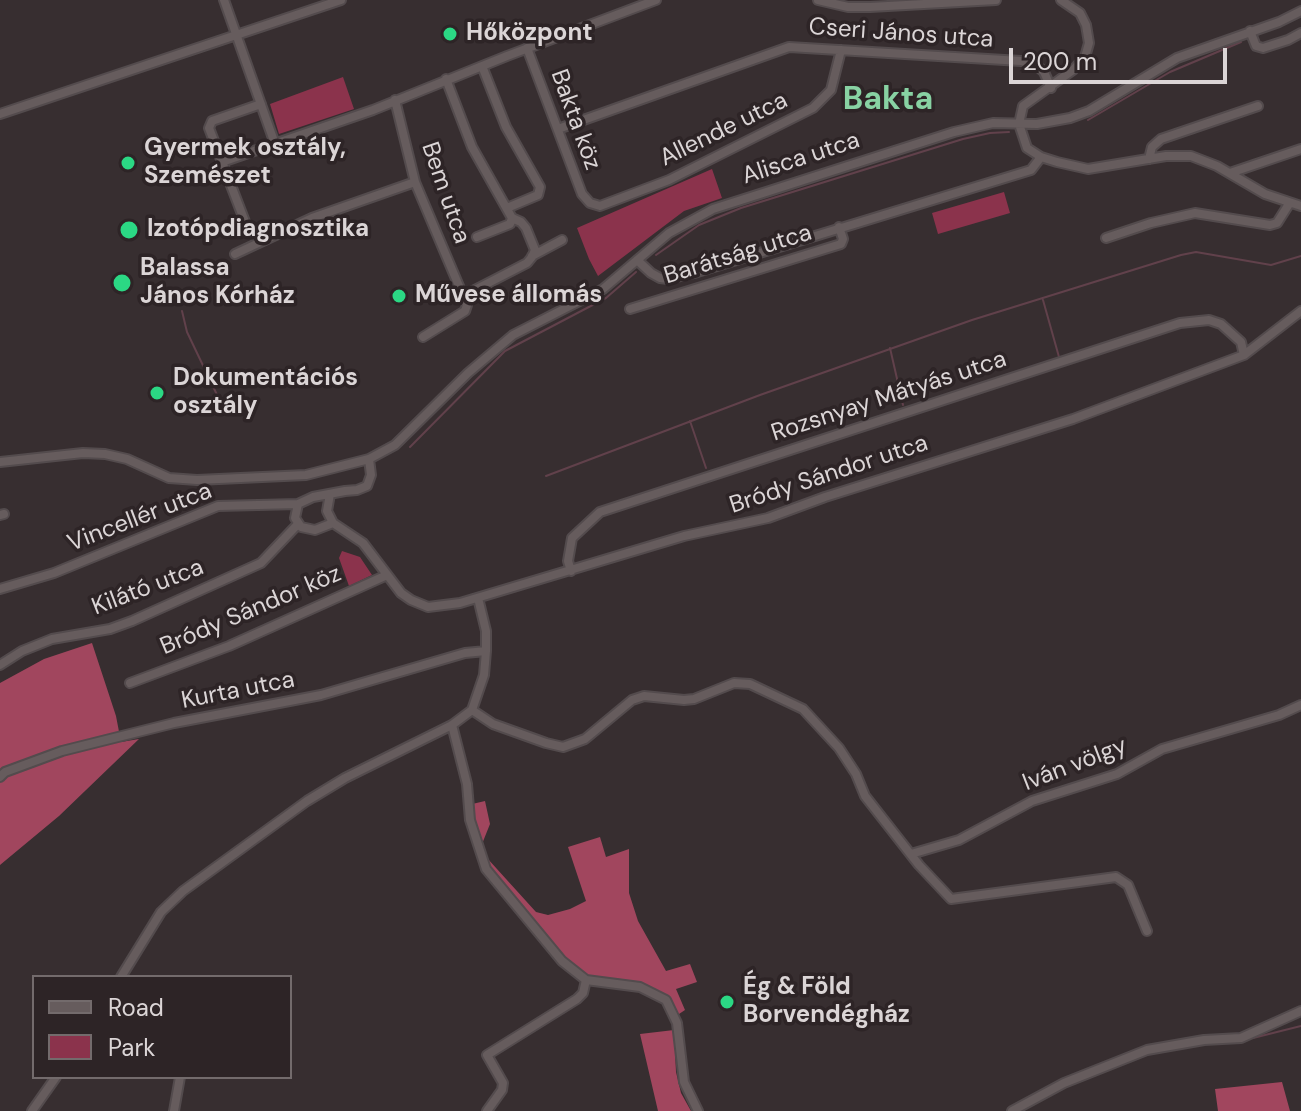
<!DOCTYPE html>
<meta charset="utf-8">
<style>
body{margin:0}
#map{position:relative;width:1301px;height:1111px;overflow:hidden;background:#372e30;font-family:"DM Sans",sans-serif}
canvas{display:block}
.legend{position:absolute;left:32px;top:975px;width:260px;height:104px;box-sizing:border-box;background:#2d2426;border:2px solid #736b6c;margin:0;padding:10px 14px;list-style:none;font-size:24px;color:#dbd5d6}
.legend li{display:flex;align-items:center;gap:16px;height:40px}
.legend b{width:40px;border:2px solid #736b6c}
.scale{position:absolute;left:1009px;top:48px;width:218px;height:36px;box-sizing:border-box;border:4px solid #dbd5d6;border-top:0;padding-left:10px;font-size:24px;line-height:28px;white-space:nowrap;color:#dbd5d6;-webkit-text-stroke:6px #2d2426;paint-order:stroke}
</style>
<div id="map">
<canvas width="1301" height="1111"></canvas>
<ul class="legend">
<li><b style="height:10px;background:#665c5d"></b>Road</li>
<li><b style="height:22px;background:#8b334c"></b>Park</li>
</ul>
<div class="scale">200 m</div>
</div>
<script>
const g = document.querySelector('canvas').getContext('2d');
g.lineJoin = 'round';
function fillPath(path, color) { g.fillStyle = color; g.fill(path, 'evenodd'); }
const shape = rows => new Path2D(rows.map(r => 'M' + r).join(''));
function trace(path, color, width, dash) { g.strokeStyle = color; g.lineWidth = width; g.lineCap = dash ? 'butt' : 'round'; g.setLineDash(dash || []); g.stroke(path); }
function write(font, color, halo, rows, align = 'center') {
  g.font = font + ' "DM Sans",sans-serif'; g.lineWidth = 7; g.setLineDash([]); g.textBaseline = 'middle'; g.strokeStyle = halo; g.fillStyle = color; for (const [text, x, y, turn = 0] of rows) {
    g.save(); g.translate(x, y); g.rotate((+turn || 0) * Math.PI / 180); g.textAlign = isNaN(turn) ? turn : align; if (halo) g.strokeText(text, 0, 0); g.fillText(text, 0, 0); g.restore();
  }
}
const green = shape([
 [343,77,354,109,279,134,270,104],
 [712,169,722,198,684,211,598,276,589,259,577,228],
 [1004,192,1010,213,938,234,932,213],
 [342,551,360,557,372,575,349,586,339,558]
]);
const forest = shape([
 [92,643,116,716,121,742,139,739,59,816,0,865,0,683,44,659],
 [485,801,490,824,482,844,487,858,536,912,548,915,570,909,586,901,568,847,600,837,606,857,629,849,629,893,638,921,666,971,690,964,697,982,676,989,685,1010,676,1016,655,992,586,980,562,961,486,869,468,805],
 [674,1030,676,1072,681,1093,691,1111,658,1111,640,1034],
 [1282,1082,1290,1111,1218,1111,1215,1089]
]);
const stream = shape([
 [1088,120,1170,72,1241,42],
 [656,255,699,225,741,208,963,139,990,133,1009,132],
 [1043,300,1059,357],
 [182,311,187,332,219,399],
 [890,348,903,405],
 [690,421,706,468],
 [410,447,505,351,606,298,636,272],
 [546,476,760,395,972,320,1181,255,1196,252,1271,265,1301,256],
 [1253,1038,1301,1026]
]);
const minor = shape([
 [224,0,275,144],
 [818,0,848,7,870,7,996,0],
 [1250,31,1256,46,1263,48,1288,40,1301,33],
 [527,48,582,194,590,203,600,206,669,180,813,108,831,90,841,50],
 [482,66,506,127,540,187,538,195,507,208],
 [446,79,472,147,512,218,510,224,477,237],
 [395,100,415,182,467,305,465,311,423,337],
 [0,114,341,0],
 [1019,124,1027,148,1041,157,1057,162,1088,169,1166,156,1191,156,1217,166,1265,194,1301,206],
 [1019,124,1023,106,1073,70,1085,57,1089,43,1086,25,1080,13,1061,0],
 [558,129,789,47,1021,61,1035,64,1044,72,1051,88],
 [1149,159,1152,147,1161,139,1258,106],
 [222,162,373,110,507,56,656,0],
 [1230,173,1301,149],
 [247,227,209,128,212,121,261,104],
 [1106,238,1151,223,1195,213,1270,225,1277,223,1289,204],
 [235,254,312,218,415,182],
 [532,256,562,240],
 [637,260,651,273,660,278,668,279,694,273,1031,170,1041,157],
 [463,296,527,263,532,257,535,250,526,228,521,222,512,218],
 [630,309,841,244,843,239,839,227],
 [0,462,83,453,105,454,127,459,169,478,197,480,306,475,369,459,395,445,468,373,513,335,603,289,669,233,713,209,954,132,993,123,1037,124,1070,118,1089,111,1177,58,1279,22,1301,11],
 [330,494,327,511,333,523,315,530,301,527,295,518,298,504,313,497,345,491,357,490,367,486,371,475,369,459],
 [0,515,4,514],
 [333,523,363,543,401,593,411,600,428,607,460,603,684,536,768,518,825,497,1073,419,1244,355,1301,311],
 [571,571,568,561,572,538,600,512,1180,323,1209,320,1221,324,1241,342,1244,355],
 [0,589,54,573,218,506,298,504],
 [0,665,22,651,52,639,110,629,132,621,261,563,298,524],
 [130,683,229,646,387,575],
 [472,710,493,724,546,743,563,747,585,739,632,700,644,696,684,700,694,699,734,683,750,684,803,709,839,748,856,774,865,796,919,865,951,899,1116,877,1128,885,1147,931],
 [452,725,467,784,470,820,486,869,562,961,586,980,640,987,666,1000,677,1023,684,1082,698,1111],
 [0,777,5,772,62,751,174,723,321,695,465,653,486,651],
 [911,854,959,840,1032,801,1117,774,1162,749,1279,715,1301,705],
 [121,977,161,912,183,891,307,801,345,778,452,725,472,710,484,675,486,651,486,631,478,598],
 [32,1111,56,1077],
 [174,1111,180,1077],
 [487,1111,502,1090,503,1083,487,1055,577,999,583,993,586,980],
 [1012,1111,1064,1083,1147,1050,1204,1040,1241,1038,1301,1011]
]);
const markers = [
 [450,34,8,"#2bd884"],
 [128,163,8,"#2bd884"],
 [129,230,10,"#2bd884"],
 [122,283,10,"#2bd884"],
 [399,296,8,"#2bd884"],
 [157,393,8,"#2bd884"],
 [727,1002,8,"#2bd884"]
];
const poiNames = [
 ["Hőközpont",466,34],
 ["Gyermek osztály,",144,149],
 ["Szemészet",144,177],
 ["Izotópdiagnosztika",147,230],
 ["Balassa",140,269],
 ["János Kórház",140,297],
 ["Művese állomás",415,296],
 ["Dokumentációs",173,379],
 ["osztály",173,407],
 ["Ég & Föld",743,988],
 ["Borvendégház",743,1016]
];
const streetNames = [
 ["Cseri János utca",901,34,4],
 ["Bakta köz",575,120,70],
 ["Allende utca",724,130,-26],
 ["Alisca utca",801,159,-18],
 ["Bem utca",445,193,71],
 ["Barátság utca",738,255,-17],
 ["Rozsnyay Mátyás utca",889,397,-18],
 ["Bródy Sándor utca",829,475,-18],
 ["Vincellér utca",140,518,-21],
 ["Kilátó utca",148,588,-21],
 ["Bródy Sándor köz",251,611,-23],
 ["Kurta utca",238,691,-11],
 ["Iván völgy",1075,765,-21]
];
const districtNames = [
 ["Bakta",888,101]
];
fillPath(green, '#8b334c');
fillPath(forest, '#a1465e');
trace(stream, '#61414b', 2);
trace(minor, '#534b4d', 12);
trace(minor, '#665c5d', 8);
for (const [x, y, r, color] of markers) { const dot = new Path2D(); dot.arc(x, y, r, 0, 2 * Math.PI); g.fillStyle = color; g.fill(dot); trace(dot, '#2d2426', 3); }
write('bold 24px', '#dbd5d6', '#2d2426', poiNames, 'left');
write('24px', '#dbd5d6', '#2d2426', streetNames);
write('bold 32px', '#88d2a3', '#2d2426', districtNames);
</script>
